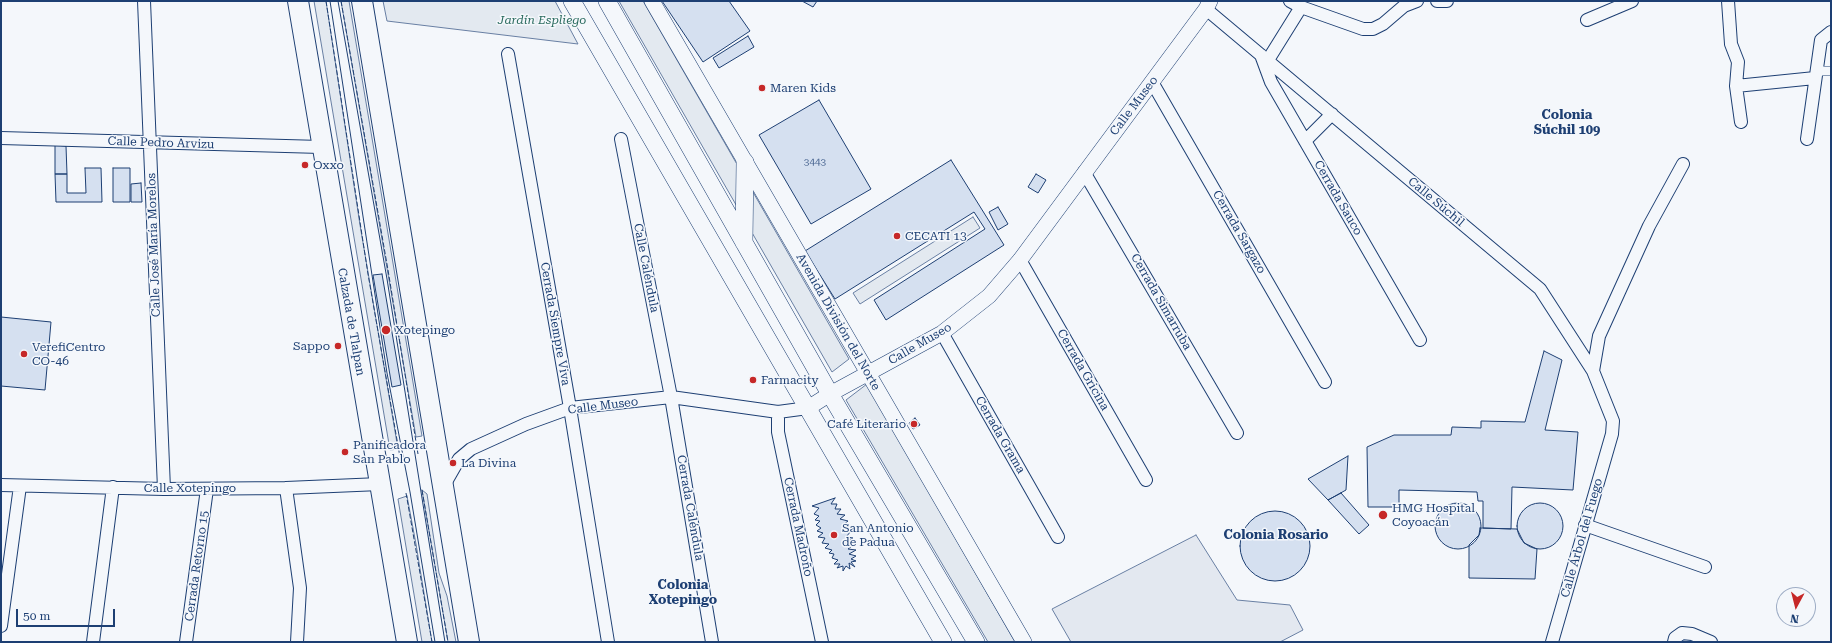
<!DOCTYPE html>
<meta charset="utf-8">
<style>
body{margin:0}
#map{position:relative;width:1832px;height:643px;overflow:hidden;background:#f4f7fb;font-family:"Roboto Serif",serif}
canvas{display:block}
.frame{position:absolute;inset:0;border:2px solid #1d3f73;pointer-events:none}
.north{position:absolute;left:1776px;top:587px;width:40px;height:40px;box-sizing:border-box;background:#f4f7fb;border:1px solid #9eadc5;border-radius:50%;rotate:187deg;font-size:11px;font-weight:700;line-height:16px;text-align:center;color:#1d3f73}
.north::after{content:'';display:block;margin:auto;width:14px;height:18px;background:#c62828;clip-path:polygon(50% 0,100% 100%,50% 72%,0 100%)}
.scale{position:absolute;left:16px;top:609px;width:99px;height:18px;box-sizing:border-box;border:2px solid #1d3f73;border-top:0;padding-left:5px;font-size:12px;line-height:14px;white-space:nowrap;color:#1d3f73;-webkit-text-stroke:3px #f4f7fb;paint-order:stroke}
</style>
<div id="map">
<canvas width="1832" height="643"></canvas>
<div class="frame"></div>
<div class="north">N</div>
<div class="scale">50 m</div>
</div>
<script>
const g = document.querySelector('canvas').getContext('2d');
g.lineJoin = 'round';
function fillPath(path, color) { g.fillStyle = color; g.fill(path, 'evenodd'); }
const shape = rows => new Path2D(rows.map(r => 'M' + r).join(''));
function trace(path, color, width, dash) { g.strokeStyle = color; g.lineWidth = width; g.lineCap = dash ? 'butt' : 'round'; g.setLineDash(dash || []); g.stroke(path); }
function write(font, color, halo, rows, align = 'center') {
  g.font = font + ' "Roboto Serif",serif'; g.lineWidth = 3; g.setLineDash([]); g.textBaseline = 'middle'; g.strokeStyle = halo; g.fillStyle = color; for (const [text, x, y, turn = 0] of rows) {
    g.save(); g.translate(x, y); g.rotate((+turn || 0) * Math.PI / 180); g.textAlign = isNaN(turn) ? turn : align; if (halo) g.strokeText(text, 0, 0); g.fillText(text, 0, 0); g.restore();
  }
}
const green = shape([
 [314,1,326,1,360,225,398,449,390,450,314,1],
 [341,1,349,1,422,436,416,437,341,1],
 [383,1,555,1,578,44,387,21,383,1],
 [619,1,643,1,849,359,832,372,619,1],
 [973,217,980,228,860,304,853,293,973,217],
 [867,384,1015,642,988,642,846,400,867,384],
 [422,490,427,494,439,573,447,596,456,642,448,642,422,490],
 [407,496,416,544,432,642,422,642,398,499,407,496]
]);
const parking = shape([
 [1196,535,1237,600,1290,605,1303,630,1280,642,1071,642,1052,609,1196,535]
]);
const building = shape([
 [662,1,729,1,750,31,703,62,662,1],
 [802,1,817,1,813,7,802,1],
 [748,36,754,47,719,68,713,58,748,36],
 [819,100,871,189,811,224,759,135,819,100],
 [55,145,66,146,67,174,55,174,55,145],
 [951,160,1004,245,886,320,874,300,985,229,974,212,835,299,805,251,951,160],
 [85,168,101,168,102,202,56,202,55,174,67,174,67,193,86,193,85,168],
 [113,168,130,168,130,202,113,202,113,168],
 [1036,174,1046,180,1038,193,1028,187,1036,174],
 [141,183,142,202,131,202,131,184,141,183],
 [998,207,1008,224,998,230,989,212,998,207],
 [382,274,401,385,392,387,373,275,382,274],
 [1,317,51,322,45,390,1,386,1,317],
 [1544,351,1562,360,1545,430,1578,432,1573,490,1512,487,1511,529,1483,528,1483,501,1478,501,1477,492,1399,490,1399,507,1368,507,1367,447,1394,435,1451,435,1452,427,1481,428,1481,421,1525,422,1544,351],
 [915,418,920,425,913,429,909,423,915,418],
 [1348,456,1346,490,1328,500,1308,479,1348,456],
 [1341,493,1369,525,1359,534,1328,500,1341,493],
 [835,498,831,504,837,504,835,509,841,509,837,514,845,515,840,519,848,521,843,525,849,526,844,530,851,531,846,537,853,538,847,542,855,544,848,549,856,550,849,554,856,556,851,559,856,561,851,562,855,567,849,563,850,569,846,566,843,571,843,566,837,568,840,564,834,564,838,560,832,558,834,554,829,553,832,550,825,548,829,544,822,543,825,538,818,537,823,533,817,531,821,528,816,525,820,521,815,520,819,516,814,514,819,508,812,506,835,498],
 '1517 526a23 23 0 1 1 46 0a23 23 0 1 1-46 0Z',
 '1435 526a23 23 0 1 1 46 0a23 23 0 1 1-46 0Z',
 '1240 546a35 35 0 1 1 70 0a35 35 0 1 1-70 0Z',
 [1480,528,1517,529,1524,543,1537,549,1535,579,1469,578,1469,545,1479,535,1480,528]
]);
const pedestrian = shape([
 [1816,71,1831,71]
]);
const minor = shape([
 [144,1,164,489],
 [1290,1,1301,7,1363,29,1373,29,1383,24,1404,6,1417,1],
 [1437,1,1447,1],
 [1728,1,1731,44,1738,62,1736,86,1741,122],
 [1206,9,1540,289,1593,371,1613,421,1612,434,1552,642],
 [1587,20,1632,1],
 [508,54,570,408,608,642],
 [1261,55,1271,82,1420,340],
 [1268,60,1301,7],
 [1152,82,1325,382],
 [1736,86,1815,78],
 [1,138,321,147],
 [621,139,671,397,712,642],
 [1807,139,1821,40,1831,32],
 [1305,141,1332,114],
 [1084,172,1237,433],
 [1020,260,1146,480],
 [942,333,1058,537],
 [1593,371,1599,336,1649,226,1683,164],
 [778,412,778,432,822,642],
 [1,485,164,489,286,488,380,484],
 [443,487,459,459,471,449,526,424,570,408,671,397,778,412,808,408],
 [286,488,300,588,297,642],
 [1585,525,1705,567],
 [1,626,20,486],
 [93,642,113,487],
 [186,642,207,489],
 [1674,642,1675,638,1682,633,1692,634,1711,642]
]);
const tertiary = shape([
 [652,1,1024,642],
 [808,408,830,394,942,333,989,296,1020,260,1206,9,1210,1]
]);
const secondary = shape([
 [572,1,943,642],
 [607,1,830,394,976,642],
 [744,243,745,162]
]);
const trunk = shape([
 [298,1,407,642],
 [362,1,469,642]
]);
const tram = shape([
 [330,1,387,373,410,492,435,642],
 [338,1,387,279,445,642]
]);
const fence = shape([
 [326,1,368,274,400,457],
 [341,1,388,270,418,454],
 [422,490,448,642],
 [406,493,432,642]
]);
const markers = [
 [762,88,4,"#c62828"],
 [305,165,4,"#c62828"],
 [897,236,4,"#c62828"],
 [386,330,5,"#c62828"],
 [338,346,4,"#c62828"],
 [24,354,4,"#c62828"],
 [753,380,4,"#c62828"],
 [914,424,4,"#c62828"],
 [345,452,4,"#c62828"],
 [453,463,4,"#c62828"],
 [1383,515,5,"#c62828"],
 [834,535,4,"#c62828"]
];
const numberNames = [
 ["3443",815,162]
];
const parkNames = [
 ["Jardín Espliego",542,20]
];
const poiNames = [
 ["Maren Kids",770,88],
 ["Oxxo",313,165],
 ["CECATI 13",905,236],
 ["Xotepingo",395,330],
 ["Sappo",330,346,"right"],
 ["VerefiCentro",32,347],
 ["CO-46",32,361],
 ["Farmacity",761,380],
 ["Café Literario",906,424,"right"],
 ["Panificadora",353,445],
 ["San Pablo",353,459],
 ["La Divina",461,463],
 ["HMG Hospital",1392,508],
 ["Coyoacán",1392,522],
 ["San Antonio",842,528],
 ["de Padua",842,542]
];
const streetNames = [
 ["Calle Museo",1134,106,-53],
 ["Calle Pedro Arvizu",161,143,2],
 ["Cerrada Sauco",1338,198,60],
 ["Calle Súchil",1436,202,40],
 ["Cerrada Sargazo",1239,232,60],
 ["Calle José María Morelos",154,245,-92],
 ["Calle Caléndula",646,268,79],
 ["Cerrada Simarruba",1161,302,60],
 ["Calzada de Tlalpan",351,322,80],
 ["Avenida División del Norte",838,322,60],
 ["Cerrada Siempre Viva",555,324,80],
 ["Calle Museo",920,344,-30],
 ["Cerrada Gricina",1083,370,60],
 ["Calle Museo",603,406,-7],
 ["Cerrada Grama",1000,435,60],
 ["Calle Xotepingo",190,488],
 ["Cerrada Caléndula",690,508,80],
 ["Cerrada Madroño",798,527,78],
 ["Calle Árbol del Fuego",1582,538,-74],
 ["Cerrada Retorno 15",197,566,-82]
];
const neighbourhoodNames = [
 ["Colonia",1567,115],
 ["Súchil 109",1567,130],
 ["Colonia Rosario",1276,535],
 ["Colonia",683,585],
 ["Xotepingo",683,600]
];
fillPath(green, '#e3e9f0');
trace(green, '#687fa3', 1);
fillPath(parking, '#e3e8f0');
trace(parking, '#687fa3', 1);
fillPath(building, '#d5e0f0');
trace(building, '#1d3f73', 1);
trace(pedestrian, '#1d3f73', 10);
trace(minor, '#1d3f73', 14);
trace(tertiary, '#1d3f73', 16);
trace(secondary, '#1d3f73', 18);
trace(trunk, '#1d3f73', 22);
trace(pedestrian, '#f4f7fb', 9);
trace(minor, '#f4f7fb', 12);
trace(tertiary, '#f4f7fb', 15);
trace(secondary, '#f4f7fb', 17);
trace(trunk, '#f4f7fb', 20);
trace(tram, '#1d3f73', 1);
trace(fence, '#1d3f73', 1, [5, 2]);
for (const [x, y, r, color] of markers) { const dot = new Path2D(); dot.arc(x, y, r, 0, 2 * Math.PI); g.fillStyle = color; g.fill(dot); trace(dot, '#f4f7fb', 1.5); }
write('10px', '#4b6792', null, numberNames);
write('italic 12px', '#2c6c60', '#f4f7fb', parkNames);
write('12px', '#1d3f73', '#f4f7fb', poiNames, 'left');
write('12px', '#1d3f73', '#f4f7fb', streetNames);
write('bold 13px', '#1d3f73', '#f4f7fb', neighbourhoodNames);
</script>
